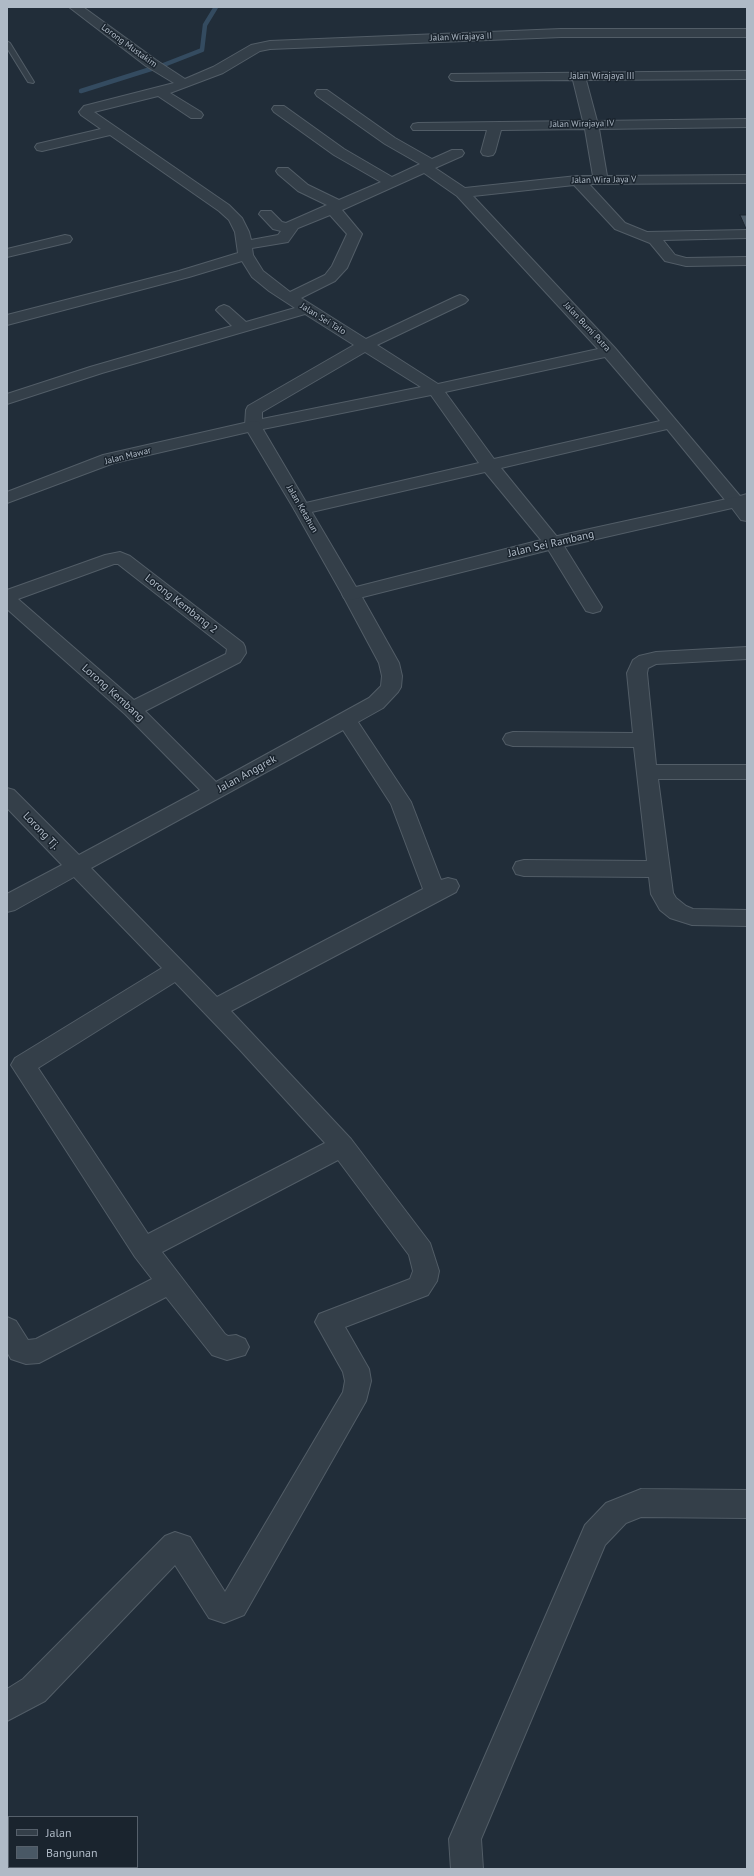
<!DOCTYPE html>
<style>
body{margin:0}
#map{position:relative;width:754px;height:1876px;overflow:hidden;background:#212d39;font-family:"PT Sans",sans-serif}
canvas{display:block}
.frame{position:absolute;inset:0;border:8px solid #afbac6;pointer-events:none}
.legend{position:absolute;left:8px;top:1816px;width:130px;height:52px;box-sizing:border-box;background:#1a242e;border:1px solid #56606b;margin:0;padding:5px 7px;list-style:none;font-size:12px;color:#afbac6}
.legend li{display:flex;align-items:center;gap:8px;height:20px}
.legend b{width:20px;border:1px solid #56606b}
</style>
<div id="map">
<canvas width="754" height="1876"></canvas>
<div class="frame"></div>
<ul class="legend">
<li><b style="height:5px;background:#343f49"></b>Jalan</li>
<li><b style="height:11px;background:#495865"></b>Bangunan</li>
</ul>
</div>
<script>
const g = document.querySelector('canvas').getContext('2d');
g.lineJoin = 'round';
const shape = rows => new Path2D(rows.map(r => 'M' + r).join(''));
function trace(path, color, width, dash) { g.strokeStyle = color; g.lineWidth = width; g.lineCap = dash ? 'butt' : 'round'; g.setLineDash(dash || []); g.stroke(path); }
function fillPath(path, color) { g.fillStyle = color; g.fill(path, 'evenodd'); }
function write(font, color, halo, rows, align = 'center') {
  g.font = font + ' "PT Sans",sans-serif'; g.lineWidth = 3; g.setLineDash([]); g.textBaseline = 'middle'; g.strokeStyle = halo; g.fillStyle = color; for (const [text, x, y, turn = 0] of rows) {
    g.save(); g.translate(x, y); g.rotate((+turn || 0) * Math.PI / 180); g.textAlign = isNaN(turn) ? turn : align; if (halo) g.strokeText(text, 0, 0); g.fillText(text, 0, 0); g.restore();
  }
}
const stream = shape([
 [161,66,202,50,205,25,216,7],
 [81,91,154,68]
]);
const building = shape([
 [740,215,747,215,747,231,740,215]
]);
const service = shape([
 [7,41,10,43,34,82,33,83,28,82,7,48,7,41]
]);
const minor = shape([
 [69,7,83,7,156,60,185,79,213,67,251,45,270,41,561,29,747,29,747,37,561,37,270,49,260,51,223,73,170,93,201,112,203,115,201,118,191,118,158,96,94,112,229,205,242,218,249,232,251,240,278,235,281,231,273,229,259,214,261,211,271,211,282,222,286,223,327,205,298,191,278,174,276,171,278,168,288,168,308,185,339,200,381,182,334,155,274,112,272,109,274,106,284,106,344,149,392,177,420,164,385,144,317,96,315,93,317,90,327,90,395,138,432,159,452,150,462,150,464,153,462,156,435,168,465,188,577,176,593,176,585,129,501,130,495,152,493,155,488,156,483,155,481,152,487,130,413,130,411,127,413,124,418,123,583,121,573,80,456,81,451,80,449,77,451,74,747,71,747,79,586,80,597,121,747,119,747,127,599,129,607,176,747,175,747,183,589,184,625,223,647,232,747,230,747,238,663,240,675,255,686,258,747,257,747,265,686,266,665,261,650,243,615,229,574,185,473,196,615,348,740,496,747,494,747,504,736,507,730,506,667,429,501,468,562,543,602,607,600,611,593,613,586,611,546,546,485,472,303,514,297,513,294,509,297,505,479,463,431,395,253,431,247,430,245,426,246,410,248,406,354,345,305,314,102,373,7,404,7,394,90,367,232,326,216,310,219,307,224,305,229,307,246,322,295,308,269,291,252,277,242,261,189,277,7,325,7,315,179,271,238,253,235,232,229,220,219,211,110,135,42,151,37,150,35,147,37,144,101,129,81,115,79,112,84,106,174,83,146,66,69,7],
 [424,173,457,196,598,349,438,384,377,345,465,303,468,300,465,297,460,295,455,297,366,339,301,298,335,281,347,268,362,234,342,210,424,173],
 [330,215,347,234,332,266,325,275,290,292,263,271,253,255,252,248,288,242,298,228,330,215],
 [365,352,421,387,262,419,262,412,365,352],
 [605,357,660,421,494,459,445,392,605,357],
 [65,235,70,236,72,239,70,242,7,257,7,249,65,235],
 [120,552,130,556,243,643,245,647,246,653,240,662,145,711,216,782,369,698,381,686,382,676,379,663,342,594,344,590,351,588,358,590,399,663,402,676,401,687,398,692,383,708,358,722,411,802,441,880,448,878,456,880,459,886,456,892,231,1011,351,1139,430,1243,439,1271,437,1281,428,1295,345,1327,369,1369,371,1381,366,1401,244,1615,224,1623,209,1618,175,1565,45,1701,7,1721,7,1689,23,1679,165,1536,175,1532,190,1537,225,1592,343,1392,345,1381,343,1372,315,1322,319,1314,410,1279,413,1271,409,1255,338,1160,162,1252,225,1334,228,1336,236,1335,245,1339,249,1347,245,1355,227,1360,212,1355,166,1297,39,1363,26,1364,11,1359,7,1352,7,1317,16,1321,28,1340,36,1339,152,1279,135,1257,11,1065,15,1058,162,968,74,877,15,910,7,912,7,894,62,865,7,808,7,788,14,790,79,855,200,790,125,714,7,609,7,590,105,555,120,552],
 [114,564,118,564,227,649,226,654,134,700,18,599,114,564],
 [343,730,391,804,423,889,217,997,91,868,343,730],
 [175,982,240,1050,325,1143,148,1234,38,1068,175,982],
 [747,647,747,659,656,664,648,668,647,673,656,765,747,765,747,779,658,779,673,893,676,898,686,906,693,909,747,910,747,926,692,925,670,918,660,910,651,894,649,877,524,876,516,874,513,868,516,862,524,860,647,861,634,747,513,746,506,744,503,739,506,734,513,732,633,733,627,673,633,660,639,656,656,652,747,647],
 [641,1489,747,1490,747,1518,641,1517,626,1523,605,1545,481,1839,483,1869,451,1869,449,1839,585,1525,606,1503,641,1489]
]);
const tertiary = shape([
 [253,421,259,422,261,426,356,587,553,537,736,497,742,498,747,504,747,521,741,520,732,508,553,549,351,600,344,598,342,594,294,509,248,432,114,463,7,503,7,492,103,455,253,421]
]);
const farStreetnames = [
 ["Jalan Wirajaya II",461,37,-2],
 ["Lorong Mustakim",129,46,36],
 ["Jalan Wirajaya III",602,76],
 ["Jalan Wirajaya IV",582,124,-1],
 ["Jalan Wira Jaya V",604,180,-1],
 ["Jalan Sei Talo",323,319,32],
 ["Jalan Bumi Putra",587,327,47],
 ["Jalan Mawar",128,456,-14],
 ["Jalan Ketahun",302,509,60]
];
const streetNames = [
 ["Jalan Sei Rambang",551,544,-13],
 ["Lorong Kembang 2",181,604,38],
 ["Lorong Kembang",113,693,42],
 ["Jalan Anggrek",247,774,-29],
 ["Lorong Tj.",41,831,46]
];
trace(stream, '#344b60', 4.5);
fillPath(building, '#495865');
trace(building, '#1c2630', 1);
trace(service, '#525d67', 2);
trace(minor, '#525d67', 2);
trace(tertiary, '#525d67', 2);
fillPath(service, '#343f49');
fillPath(minor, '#343f49');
fillPath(tertiary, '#343f49');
write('9px', '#afbac6', '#1a242e', farStreetnames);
write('11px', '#afbac6', '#1a242e', streetNames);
</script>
